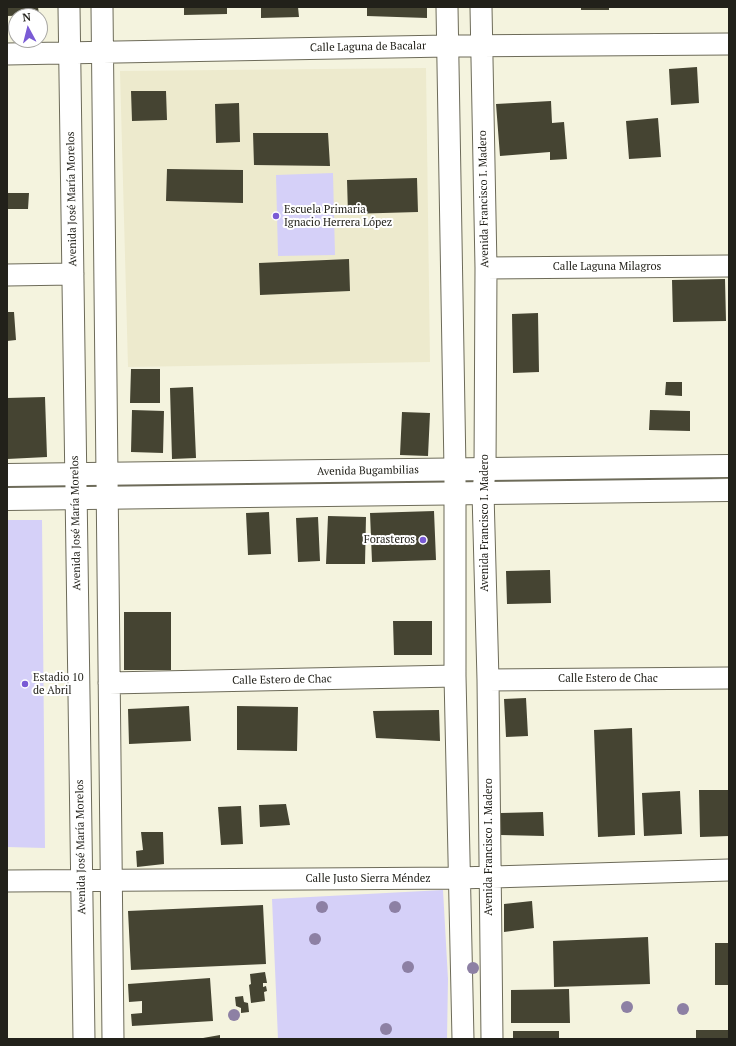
<!DOCTYPE html>
<meta charset="utf-8">
<style>
body{margin:0}
#map{position:relative;width:736px;height:1046px;overflow:hidden;background:#f4f3de;font-family:"PT Serif",serif}
canvas{display:block}
.frame{position:absolute;inset:0;border:8px solid #22211a;pointer-events:none}
.north{position:absolute;left:8px;top:8px;width:40px;height:40px;box-sizing:border-box;background:#fff;border:1px solid #a7a6a3;border-radius:50%;rotate:353deg;font-size:11px;font-weight:700;line-height:16px;text-align:center;color:#22211a}
.north::after{content:'';display:block;margin:auto;width:14px;height:18px;background:#7a5bd5;clip-path:polygon(50% 0,100% 100%,50% 72%,0 100%)}
</style>
<div id="map">
<canvas width="736" height="1046"></canvas>
<div class="frame"></div>
<div class="north">N</div>
</div>
<script>
const g = document.querySelector('canvas').getContext('2d');
g.lineJoin = 'round';
function fillPath(path, color) { g.fillStyle = color; g.fill(path, 'evenodd'); }
const shape = rows => new Path2D(rows.map(r => 'M' + r).join(''));
function trace(path, color, width, dash) { g.strokeStyle = color; g.lineWidth = width; g.lineCap = dash ? 'butt' : 'round'; g.setLineDash(dash || []); g.stroke(path); }
function write(font, color, halo, rows, align = 'center') {
  g.font = font + ' "PT Serif",serif'; g.lineWidth = 4; g.setLineDash([]); g.textBaseline = 'middle'; g.strokeStyle = halo; g.fillStyle = color; for (const [text, x, y, turn = 0] of rows) {
    g.save(); g.translate(x, y); g.rotate((+turn || 0) * Math.PI / 180); g.textAlign = isNaN(turn) ? turn : align; if (halo) g.strokeText(text, 0, 0); g.fillText(text, 0, 0); g.restore();
  }
}
const built = shape([
 [426,68,430,362,128,367,120,71]
]);
const green = shape([
 [333,173,335,255,278,256,276,175],
 [7,520,42,520,45,848,7,847],
 [443,890,448,979,447,1039,278,1039,272,899]
]);
const building = shape([
 [7,7,38,7,39,15,7,16],
 [184,7,227,7,227,14,184,15],
 [261,7,298,7,299,17,261,18],
 [367,7,427,7,427,18,367,16],
 [581,7,609,7,609,10,581,10],
 [697,67,699,103,671,105,669,69],
 [131,91,166,91,167,120,132,121],
 [551,101,552,123,564,122,567,159,550,160,550,152,500,156,496,104],
 [239,103,240,142,216,143,215,104],
 [658,118,661,157,629,159,626,121],
 [253,133,328,133,330,166,254,165],
 [167,169,243,170,243,203,166,201],
 [417,178,418,212,348,214,347,180],
 [7,193,29,193,28,209,7,209],
 [349,259,350,291,260,295,259,263],
 [725,279,726,321,673,322,672,280],
 [7,312,14,312,16,340,7,341],
 [538,313,539,372,513,373,512,314],
 [131,369,160,369,160,403,130,403],
 [666,382,682,382,682,396,665,395],
 [193,387,196,458,172,459,170,388],
 [45,397,47,457,7,459,7,398],
 [132,410,164,411,163,453,131,452],
 [650,410,690,411,690,431,649,430],
 [402,412,430,413,428,456,400,455],
 [434,511,436,560,372,562,370,513],
 [269,512,271,554,248,555,246,513],
 [328,516,366,517,365,564,326,564],
 [318,517,320,561,298,562,296,518],
 [550,570,551,603,507,604,506,571],
 [124,612,171,612,171,670,124,670],
 [393,621,432,621,432,655,394,655],
 [526,698,528,736,506,737,504,699],
 [189,706,191,741,129,744,128,709],
 [237,706,298,707,297,751,237,750],
 [439,710,440,741,376,738,373,711],
 [632,728,635,835,598,837,594,730],
 [699,790,729,790,729,836,700,837],
 [680,791,682,834,644,836,642,793],
 [286,804,290,825,260,827,259,805],
 [241,806,243,844,221,845,218,807],
 [543,812,544,836,501,835,501,813],
 [141,832,163,832,164,864,137,867,136,851,143,850],
 [532,901,534,928,504,932,504,904],
 [263,905,266,964,131,970,128,911],
 [648,937,650,984,554,987,553,941],
 [715,943,729,943,729,985,715,985],
 [265,972,267,983,263,983,263,987,266,986,267,991,264,992,265,1001,251,1003,249,985,251,984,250,974],
 [210,978,213,1021,132,1026,131,1014,142,1013,142,1001,129,1002,128,984],
 [569,989,570,1023,511,1023,511,990],
 [243,996,244,1002,248,1003,249,1012,241,1013,241,1008,236,1006,235,997],
 [696,1030,729,1030,729,1039,696,1039],
 [513,1031,559,1031,559,1039,513,1039],
 [220,1035,220,1039,203,1039,203,1038]
]);
const minor = shape([
 [69,7,84,1039],
 [102,7,113,1039],
 [447,7,455,470,455,676,463,1039],
 [481,7,486,268,485,469,483,493,488,680,492,1039],
 [7,54,447,46,729,44],
 [486,268,729,266],
 [7,275,73,274],
 [488,680,729,678],
 [109,683,455,676],
 [7,881,459,878,729,870]
]);
const major = shape([
 [7,475,729,466],
 [7,499,729,490]
]);
const trees = [
 [322,907],
 [395,907],
 [315,939],
 [408,967],
 [473,968],
 [627,1007],
 [683,1009],
 [234,1015],
 [386,1029]
];
const markers = [
 [276,216,4,"#7a5bd5"],
 [423,540,4,"#7a5bd5"],
 [25,684,4,"#7a5bd5"]
];
const streetNames = [
 ["Calle Laguna de Bacalar",368,47,-1],
 ["Avenida José María Morelos",72,199,-91],
 ["Avenida Francisco I. Madero",484,199,-91],
 ["Calle Laguna Milagros",607,267],
 ["Avenida Bugambilias",368,471,-1],
 ["Avenida José María Morelos",76,523,-91],
 ["Avenida Francisco I. Madero",485,523,-90],
 ["Calle Estero de Chac",608,679],
 ["Calle Estero de Chac",282,680,-1],
 ["Avenida José María Morelos",81,847,-91],
 ["Avenida Francisco I. Madero",489,847,-90],
 ["Calle Justo Sierra Méndez",368,879]
];
const poiNames = [
 ["Escuela Primaria",284,210],
 ["Ignacio Herrera López",284,223],
 ["Forasteros",415,540,"right"],
 ["Estadio 10",33,678],
 ["de Abril",33,691]
];
fillPath(built, '#edeacd');
fillPath(green, '#d5d0f8');
fillPath(building, '#454432');
trace(minor, '#6d6b59', 23);
trace(major, '#6d6b59', 24);
trace(minor, '#fff', 21);
trace(major, '#fff', 22);
g.fillStyle = '#8d80a4';
for (const [x, y] of trees) { g.beginPath(); g.arc(x, y, 6, 0, 2 * Math.PI); g.fill(); }
for (const [x, y, r, color] of markers) { const dot = new Path2D(); dot.arc(x, y, r, 0, 2 * Math.PI); g.fillStyle = color; g.fill(dot); trace(dot, '#fff', 1.5); }
write('11px', '#22211a', '#fff', streetNames);
write('11px', '#22211a', '#fff', poiNames, 'left');
</script>
